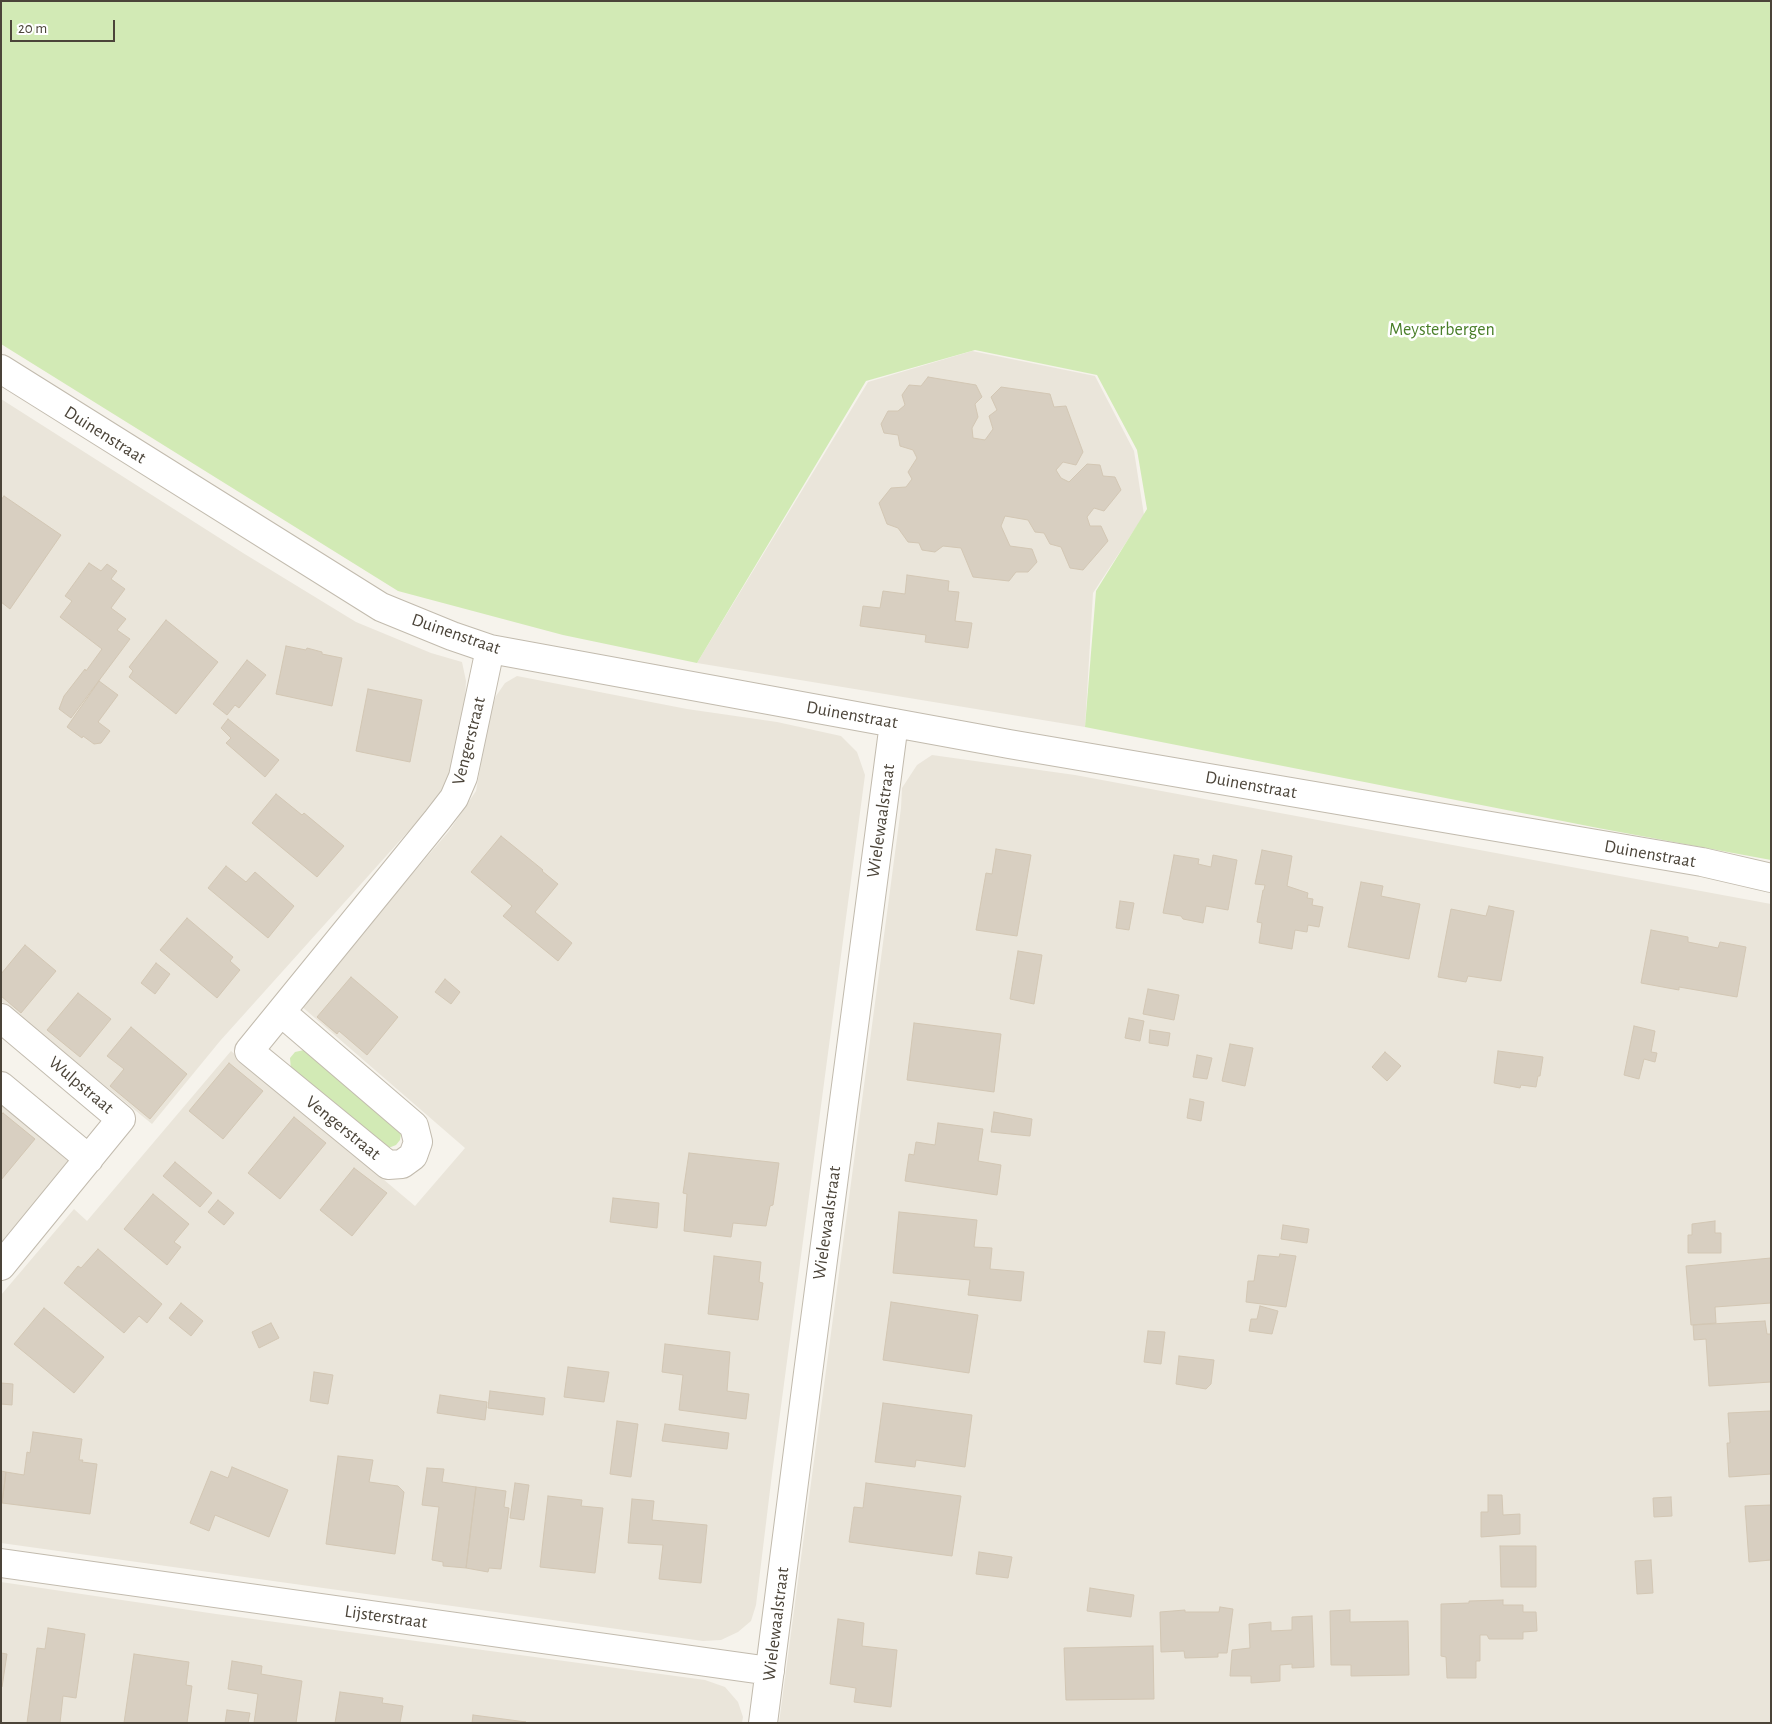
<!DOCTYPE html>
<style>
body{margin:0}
#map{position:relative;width:1772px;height:1724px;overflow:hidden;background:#f6f3ec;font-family:"Alegreya Sans",sans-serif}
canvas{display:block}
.frame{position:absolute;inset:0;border:2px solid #4b4439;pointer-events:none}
.scale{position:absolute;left:10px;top:20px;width:105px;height:22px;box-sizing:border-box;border:2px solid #4b4439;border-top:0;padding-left:6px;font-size:15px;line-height:18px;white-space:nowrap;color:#4b4439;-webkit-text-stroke:4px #fff;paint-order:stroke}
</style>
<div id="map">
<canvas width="1772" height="1724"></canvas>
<div class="frame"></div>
<div class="scale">20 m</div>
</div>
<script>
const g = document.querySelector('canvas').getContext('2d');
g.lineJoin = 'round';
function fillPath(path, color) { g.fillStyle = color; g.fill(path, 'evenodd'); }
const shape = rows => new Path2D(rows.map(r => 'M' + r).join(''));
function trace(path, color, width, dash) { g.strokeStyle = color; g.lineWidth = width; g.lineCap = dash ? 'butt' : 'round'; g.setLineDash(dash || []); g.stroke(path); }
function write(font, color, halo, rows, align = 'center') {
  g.font = font + ' "Alegreya Sans",sans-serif'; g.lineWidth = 5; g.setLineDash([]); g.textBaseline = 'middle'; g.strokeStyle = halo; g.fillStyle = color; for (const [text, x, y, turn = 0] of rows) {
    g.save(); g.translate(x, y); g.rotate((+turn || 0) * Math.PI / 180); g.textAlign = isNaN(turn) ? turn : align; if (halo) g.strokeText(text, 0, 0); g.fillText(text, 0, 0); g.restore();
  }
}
const residential = shape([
 [972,351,1095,376,1134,451,1144,515,1093,593,1085,727,697,663,868,382],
 [1,399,243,553,356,622,431,653,462,662,466,681,465,699,450,773,440,796,220,1041,152,1124,1,1001],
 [517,676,687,709,777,722,841,736,857,752,865,775,772,1474,756,1605,751,1621,738,1632,721,1640,703,1641,1,1543,1,1295,74,1209,87,1221,231,1051,415,1206,465,1148,300,1005,449,831,476,791,490,712,496,696,505,683],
 [932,755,1075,775,1771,904,1771,1723,779,1723,901,808,902,788,917,765],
 [1,1105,73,1165,1,1250],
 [1,1582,216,1614,705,1680,725,1687,738,1702,743,1717,742,1723,1,1723]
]);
const green = shape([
 [1,1,1771,1,1771,860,1598,828,1085,727,1096,591,1147,509,1137,450,1097,375,975,350,866,381,697,663,563,635,398,591,1,344],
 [304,1050,314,1053,396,1125,401,1134,400,1140,396,1145,391,1147,385,1147,291,1070,290,1058,295,1052]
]);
const building = shape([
 [928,377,976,385,982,397,975,404,978,417,972,428,973,438,985,440,993,429,989,416,997,410,991,397,1001,387,1050,394,1054,407,1066,406,1083,452,1076,465,1063,462,1056,470,1061,478,1069,482,1087,464,1100,465,1103,476,1115,477,1121,490,1104,511,1094,508,1087,517,1090,526,1101,526,1108,541,1083,570,1070,568,1061,547,1050,544,1044,533,1035,532,1028,520,1005,516,1001,526,1010,546,1032,549,1037,562,1028,572,1016,572,1009,581,973,577,961,548,943,546,935,552,922,550,919,543,908,542,898,528,887,524,879,503,891,488,906,487,912,479,908,472,917,458,913,450,900,446,898,435,884,433,881,424,888,411,898,411,905,405,902,395,909,385,921,386,928,377],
 [4,496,61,535,10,609,1,602,1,500,4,496],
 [89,563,101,571,107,564,117,571,111,579,125,589,111,608,126,619,117,630,130,639,71,718,59,709,64,696,85,669,86,671,102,649,60,617,72,601,65,596,89,563],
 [907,575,949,581,948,591,959,592,955,621,972,623,968,648,925,642,926,635,860,626,863,606,880,608,883,591,905,594,907,575],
 [166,620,218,662,176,714,129,677,133,671,129,667,166,620],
 [286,646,306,650,307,648,322,652,322,654,342,658,332,706,276,694,286,646],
 [247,660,266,675,239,708,235,705,227,715,213,704,247,660],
 [99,681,118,695,98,722,110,731,101,743,94,744,83,736,82,738,67,727,99,681],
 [368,689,422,700,410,762,356,751,368,689],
 [228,719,279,760,265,777,226,743,231,738,221,728,228,719],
 [276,794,302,815,304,813,344,846,317,877,252,823,276,794],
 [501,836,543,870,542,871,558,884,535,912,572,943,558,961,503,916,512,906,471,872,501,836],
 [996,849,1031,855,1017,936,976,930,986,873,992,874,996,849],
 [1262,850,1292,856,1287,886,1308,893,1307,898,1313,899,1312,905,1323,907,1319,927,1308,925,1307,932,1295,930,1292,949,1259,943,1262,923,1257,922,1263,890,1264,890,1265,885,1255,884,1262,850],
 [1174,855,1199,859,1198,864,1211,867,1213,855,1237,860,1228,910,1206,906,1203,923,1183,919,1181,916,1163,913,1174,855],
 [226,866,246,882,255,872,294,906,268,938,208,888,226,866],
 [1361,882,1383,886,1381,896,1420,904,1409,959,1348,947,1361,882],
 [1120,901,1134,903,1129,930,1116,928,1120,901],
 [1489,906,1514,911,1501,981,1468,976,1466,982,1438,977,1451,909,1486,916,1489,906],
 [187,918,233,957,230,961,240,970,217,998,160,950,187,918],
 [1651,930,1688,937,1688,942,1718,948,1720,942,1746,947,1737,997,1679,987,1679,990,1641,983,1651,930],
 [25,945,56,971,21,1013,1,996,1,974,25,945],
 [1018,951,1042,955,1034,1004,1010,999,1018,951],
 [156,963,170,974,155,994,141,983,156,963],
 [351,977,398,1017,367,1055,339,1031,337,1034,317,1017,351,977],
 [445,979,460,992,451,1004,435,992,445,979],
 [1148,989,1179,995,1174,1020,1143,1014,1148,989],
 [78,993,111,1019,80,1057,47,1030,78,993],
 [1129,1018,1144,1021,1140,1041,1125,1038,1129,1018],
 [914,1023,1001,1034,994,1092,907,1080,914,1023],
 [1634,1026,1655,1031,1651,1052,1657,1053,1655,1062,1644,1059,1639,1079,1624,1075,1634,1026],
 [131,1027,187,1074,150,1119,110,1086,124,1069,107,1056,131,1027],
 [1150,1030,1170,1033,1168,1046,1149,1043,1150,1030],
 [1230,1044,1253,1048,1245,1086,1222,1081,1230,1044],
 [1498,1051,1543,1057,1540,1076,1538,1076,1536,1087,1521,1085,1520,1088,1494,1083,1498,1051],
 [1385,1052,1401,1066,1387,1081,1372,1067,1385,1052],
 [1197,1055,1212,1058,1207,1079,1193,1077,1197,1055],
 [229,1063,263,1091,223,1139,189,1111,229,1063],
 [1190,1099,1204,1102,1201,1121,1187,1118,1190,1099],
 [994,1112,1032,1119,1030,1136,991,1132,994,1112],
 [3,1113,35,1139,1,1180,1,1115,3,1113],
 [294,1117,326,1143,280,1199,248,1173,294,1117],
 [938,1123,983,1129,978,1161,1001,1165,997,1195,905,1181,909,1154,914,1155,916,1142,935,1145,938,1123],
 [689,1153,779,1163,773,1205,770,1206,766,1226,733,1223,731,1237,684,1231,687,1194,683,1193,689,1153],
 [175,1162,212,1193,200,1207,163,1176,175,1162],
 [354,1168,387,1193,352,1236,320,1210,354,1168],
 [153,1194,189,1224,174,1242,181,1247,167,1265,124,1229,153,1194],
 [613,1198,659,1203,657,1228,610,1222,613,1198],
 [218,1200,234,1213,224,1225,208,1212,218,1200],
 [899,1212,977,1220,974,1247,992,1248,990,1269,1024,1272,1021,1301,968,1295,970,1280,893,1273,899,1212],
 [1715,1221,1715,1233,1721,1233,1721,1253,1688,1253,1688,1235,1692,1235,1692,1224,1715,1221],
 [1283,1225,1309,1229,1307,1243,1281,1239,1283,1225],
 [98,1249,162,1304,147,1323,139,1316,124,1333,64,1283,78,1266,81,1268,98,1249],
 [1280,1254,1296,1256,1286,1307,1246,1302,1248,1281,1254,1281,1258,1255,1279,1257,1280,1254],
 [714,1256,761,1262,759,1282,763,1283,758,1320,708,1314,714,1256],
 [1771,1258,1771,1303,1715,1307,1716,1323,1691,1325,1686,1266,1771,1258],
 [891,1302,978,1315,969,1373,883,1360,891,1302],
 [181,1303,203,1321,191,1336,169,1318,181,1303],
 [1260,1306,1278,1311,1272,1334,1249,1331,1251,1319,1257,1319,1260,1306],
 [44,1308,104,1357,74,1393,14,1344,44,1308],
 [1765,1321,1767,1334,1771,1334,1771,1382,1709,1386,1706,1339,1694,1340,1693,1325,1765,1321],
 [271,1323,279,1338,259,1348,252,1332,271,1323],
 [1148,1331,1165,1332,1161,1364,1144,1362,1148,1331],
 [665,1344,730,1352,727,1391,749,1394,746,1419,679,1410,683,1375,662,1372,665,1344],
 [1179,1356,1214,1360,1211,1384,1206,1389,1176,1384,1179,1356],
 [568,1367,609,1372,604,1402,564,1397,568,1367],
 [314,1372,333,1375,328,1404,310,1401,314,1372],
 [1,1383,13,1384,12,1405,1,1404,1,1383],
 [490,1391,545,1398,543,1415,488,1408,490,1391],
 [440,1395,487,1402,485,1420,437,1413,440,1395],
 [883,1403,972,1415,965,1467,916,1460,915,1467,875,1462,883,1403],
 [1771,1411,1771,1474,1729,1477,1727,1443,1730,1443,1728,1413,1771,1411],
 [617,1421,638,1424,631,1477,610,1474,617,1421],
 [665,1424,729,1433,727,1449,662,1441,665,1424],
 [33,1432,82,1439,79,1460,83,1460,82,1462,97,1464,90,1514,2,1503,6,1472,24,1475,27,1452,30,1453,33,1432],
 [338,1456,373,1460,369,1482,398,1486,404,1492,395,1554,326,1544,338,1456],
 [232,1467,288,1490,269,1537,215,1515,209,1531,190,1523,211,1471,228,1478,232,1467],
 [427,1468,444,1469,442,1482,476,1487,466,1568,443,1566,443,1562,432,1560,439,1507,422,1505,427,1468],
 [1,1471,6,1472,2,1503,1,1503,1,1471],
 [515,1483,529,1485,524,1520,510,1518,515,1483],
 [866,1483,961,1496,952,1556,849,1542,854,1507,863,1508,866,1483],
 [476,1487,506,1491,504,1507,509,1508,501,1569,489,1568,488,1572,466,1568,476,1487],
 [1488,1495,1502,1495,1503,1515,1520,1514,1520,1534,1481,1537,1481,1512,1488,1512,1488,1495],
 [548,1496,582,1500,581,1506,603,1508,595,1573,540,1567,548,1496],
 [1671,1497,1672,1516,1654,1517,1653,1498,1671,1497],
 [632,1499,654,1501,652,1520,707,1525,701,1583,659,1579,663,1545,628,1543,632,1499],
 [1771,1505,1771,1560,1749,1562,1745,1506,1771,1505],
 [1500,1546,1536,1546,1536,1587,1501,1587,1500,1546],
 [979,1552,1012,1557,1008,1578,976,1574,979,1552],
 [1651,1560,1653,1593,1637,1594,1635,1561,1651,1560],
 [1090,1588,1134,1595,1131,1617,1087,1611,1090,1588],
 [1503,1600,1503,1605,1523,1605,1523,1612,1536,1612,1537,1631,1523,1632,1523,1639,1489,1639,1487,1635,1480,1635,1480,1661,1476,1661,1476,1678,1447,1678,1446,1657,1441,1656,1441,1604,1469,1603,1469,1601,1503,1600],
 [1220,1607,1233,1609,1227,1653,1218,1653,1218,1657,1185,1658,1184,1651,1161,1652,1160,1612,1185,1610,1185,1612,1219,1612,1220,1607],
 [1350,1610,1350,1622,1408,1621,1409,1675,1351,1676,1351,1665,1331,1665,1330,1611,1350,1610],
 [1312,1616,1314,1667,1292,1668,1292,1664,1280,1665,1280,1681,1251,1683,1251,1676,1230,1676,1232,1650,1250,1648,1249,1624,1271,1622,1271,1631,1292,1630,1292,1617,1312,1616],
 [838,1619,864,1623,862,1646,897,1650,891,1707,854,1702,856,1688,830,1684,838,1619],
 [48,1628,85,1634,76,1698,63,1696,60,1723,27,1723,37,1648,45,1649,48,1628],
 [1153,1646,1154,1699,1066,1700,1064,1648,1153,1646],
 [1,1653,7,1654,2,1687,1,1687,1,1653],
 [134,1654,189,1662,186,1685,192,1686,187,1723,124,1723,134,1654],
 [232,1661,262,1666,261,1674,302,1681,296,1723,254,1723,258,1694,228,1689,232,1661],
 [340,1692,383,1698,382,1703,403,1706,400,1723,335,1723,340,1692],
 [227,1710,250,1713,248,1723,225,1723,227,1710],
 [473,1715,526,1722,472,1723,473,1715]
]);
const street = shape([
 [1,369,381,607,452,636,490,649,1009,744,1702,862,1771,878],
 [281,1012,414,1126,418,1142,413,1156,402,1164,388,1165,249,1051,437,820,454,798,463,777,490,649],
 [1,1018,121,1119,1,1266],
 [1,1086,89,1159],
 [1,1563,770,1671],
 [763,1723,808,1373,894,723]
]);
const parkNames = [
 ["Meysterbergen",1442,330]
];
const streetNames = [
 ["Duinenstraat",105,435,32],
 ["Duinenstraat",456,634,19],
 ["Duinenstraat",852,715,10],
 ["Vengerstraat",469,741,-76],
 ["Duinenstraat",1251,785,10],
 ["Wielewaalstraat",881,821,-82],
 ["Duinenstraat",1650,854,10],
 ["Wulpstraat",81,1085,40],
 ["Vengerstraat",343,1128,39],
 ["Wielewaalstraat",827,1223,-82],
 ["Lijsterstraat",386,1617,8],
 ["Wielewaalstraat",776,1624,-83]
];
fillPath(residential, '#eae5da');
fillPath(green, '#d2eab5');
fillPath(building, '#d8cfc1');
trace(building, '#d3c7b4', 1);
trace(street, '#c2bbae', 30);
trace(street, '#fff', 28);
write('18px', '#4a7f2a', '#fff', parkNames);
write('18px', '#4b4439', '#fff', streetNames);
</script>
